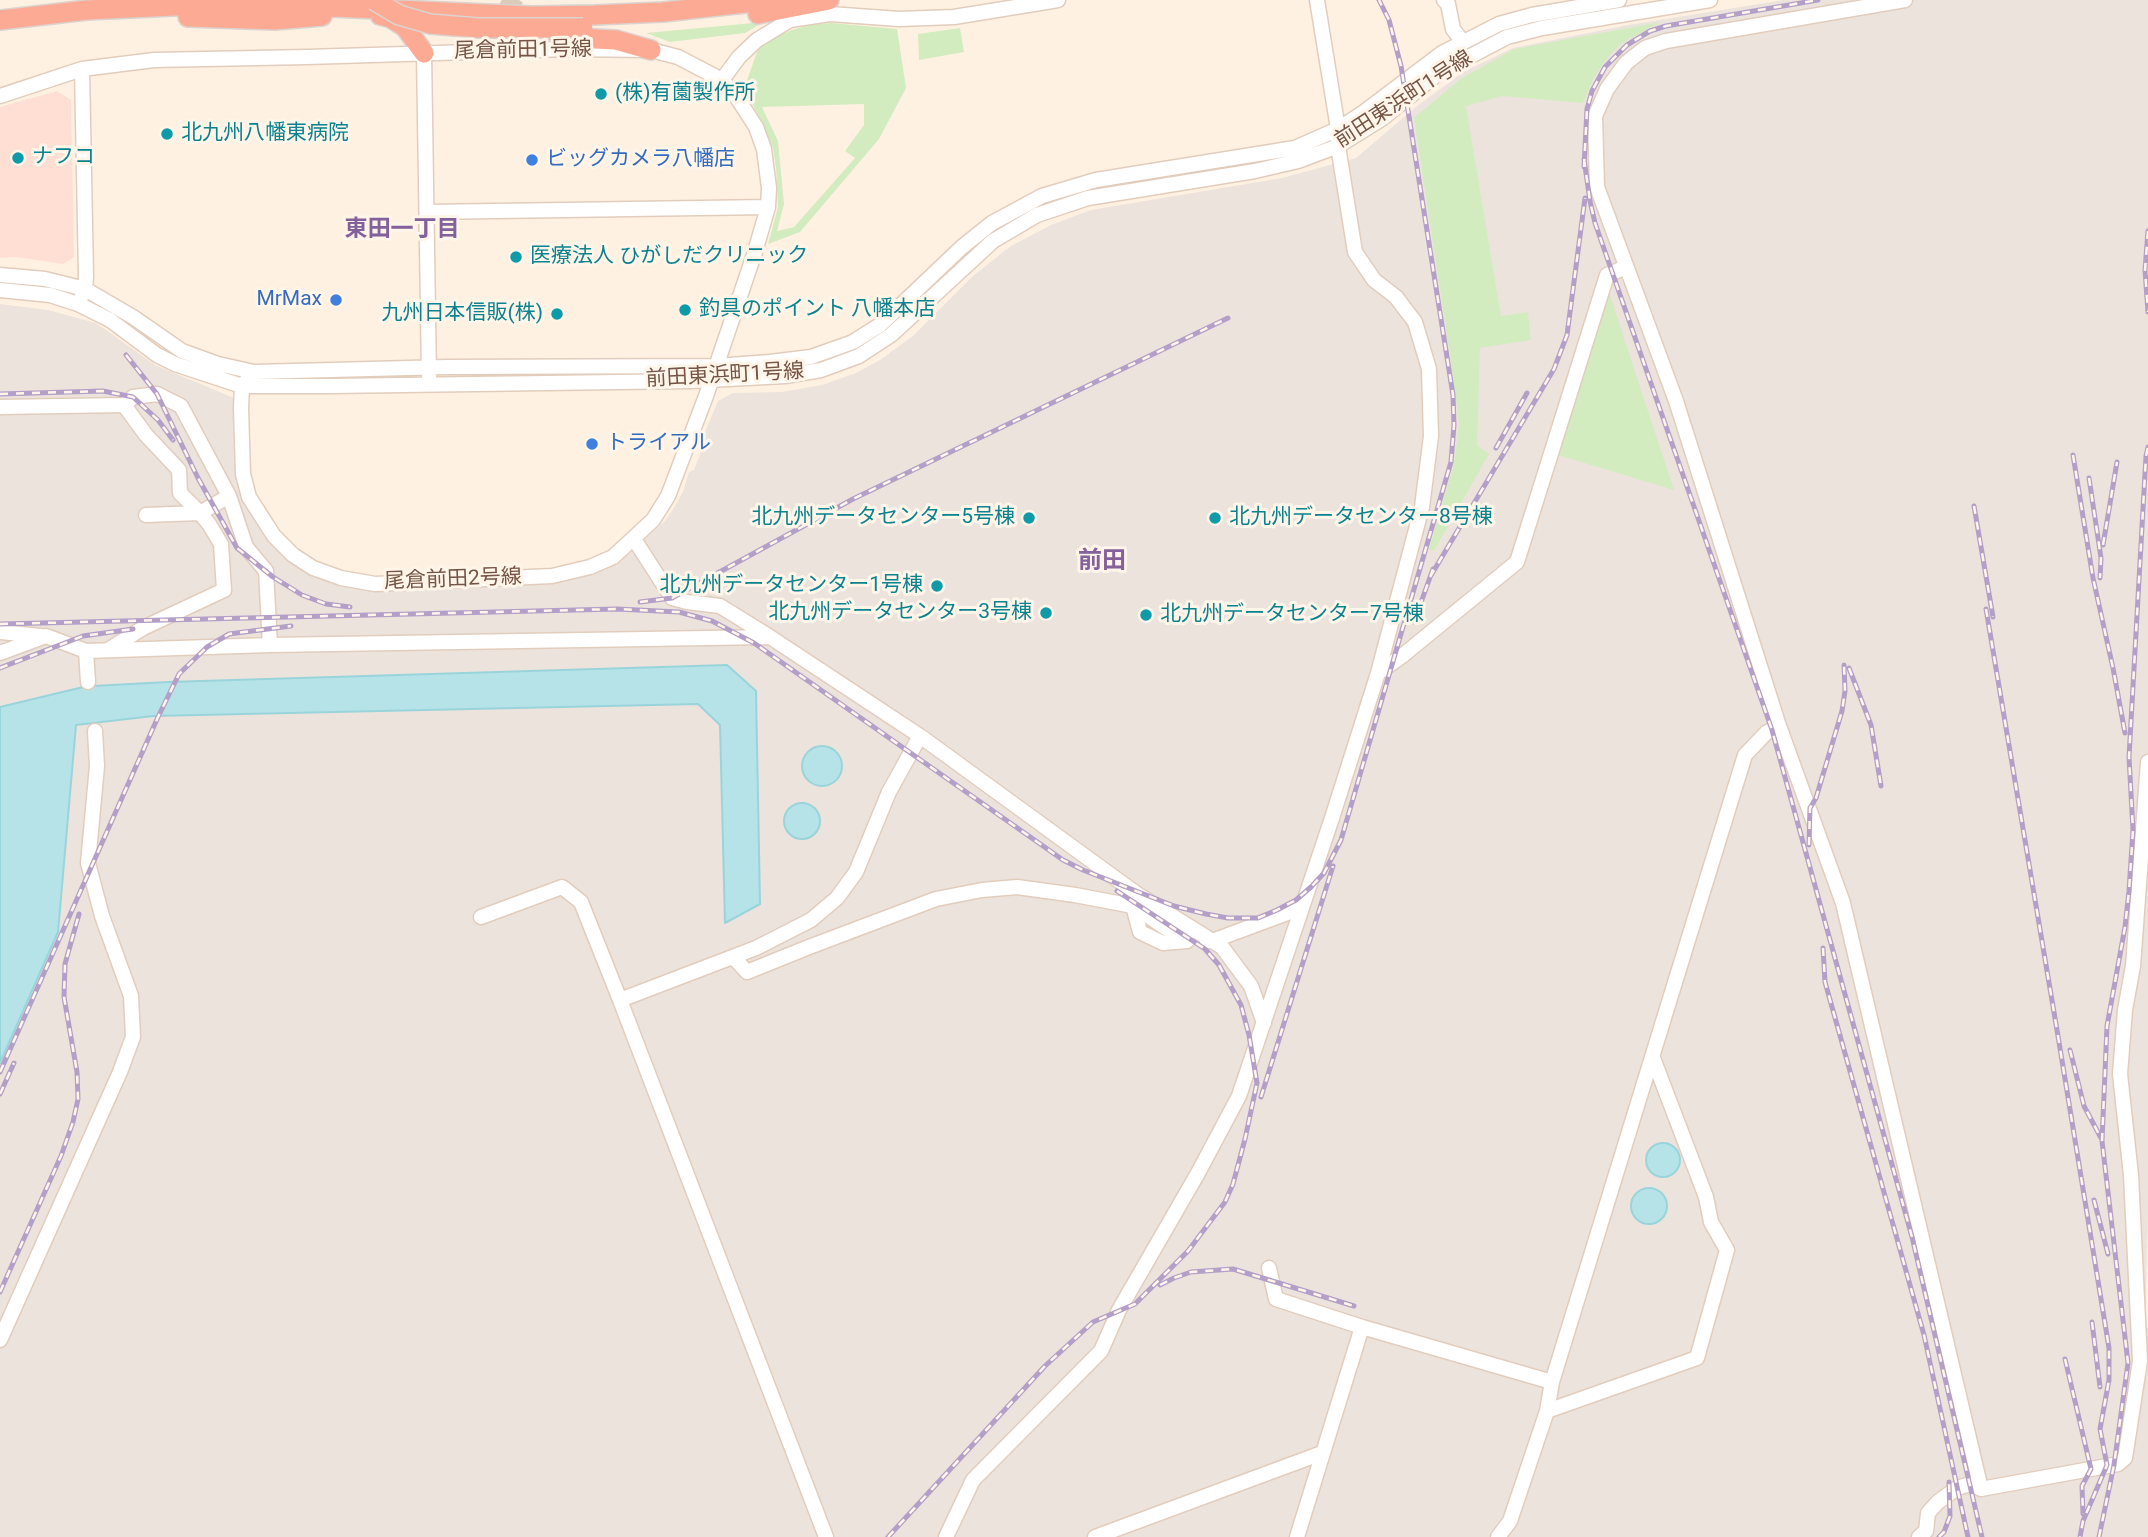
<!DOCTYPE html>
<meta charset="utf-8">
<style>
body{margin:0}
canvas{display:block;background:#fef1e1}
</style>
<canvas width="2148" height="1537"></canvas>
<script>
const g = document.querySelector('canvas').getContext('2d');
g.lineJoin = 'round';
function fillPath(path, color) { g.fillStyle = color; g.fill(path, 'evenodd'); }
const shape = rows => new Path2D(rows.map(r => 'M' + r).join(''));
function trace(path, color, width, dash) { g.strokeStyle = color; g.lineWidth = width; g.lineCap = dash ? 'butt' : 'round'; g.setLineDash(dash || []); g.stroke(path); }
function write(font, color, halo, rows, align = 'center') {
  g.font = font + ' Roboto,"Noto Sans JP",sans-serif'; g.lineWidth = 6; g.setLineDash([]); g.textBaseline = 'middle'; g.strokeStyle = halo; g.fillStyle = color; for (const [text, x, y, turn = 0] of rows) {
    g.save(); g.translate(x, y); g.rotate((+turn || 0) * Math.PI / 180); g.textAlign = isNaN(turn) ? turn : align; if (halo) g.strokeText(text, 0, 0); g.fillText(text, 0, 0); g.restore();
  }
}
const commercial = shape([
 [57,91,71,100,74,257,63,264,16,257,0,258,0,107]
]);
const industrial = shape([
 [1784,0,2148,0,2148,1213,2145,1328,2148,1328,2148,1537,0,1537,0,1063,58,932,75,725,83,723,78,688,0,707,0,304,48,310,96,323,155,365,234,398,234,448,236,479,245,503,260,528,279,553,310,574,356,589,415,590,555,583,598,572,624,557,664,522,672,511,683,492,689,472,694,470,700,455,700,444,718,401,733,393,782,392,822,385,856,373,880,360,913,336,973,276,1011,246,1051,225,1091,210,1282,178,1356,158,1417,106,1465,71,1513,48,1628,25]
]);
const green = shape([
 [764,22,745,33,670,42,646,33],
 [1661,22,1622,43,1608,57,1594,77,1583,103,1503,96,1466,106,1501,316,1528,312,1531,340,1480,348,1477,445,1489,454,1434,551,1429,549,1454,465,1459,424,1452,368,1414,118,1462,78,1514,49],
 [831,23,897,29,906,88,879,139,800,232,768,244,778,207,776,168,773,148,748,95,746,83,758,49,774,38,792,30,809,25],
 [864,104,864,125,845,151,855,158,794,227,777,231,784,204,778,141,762,107],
 [960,28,964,52,919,60,918,34],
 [1608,289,1674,490,1558,455]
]);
const water = shape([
 [727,665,756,691,760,904,725,923,720,725,698,704,153,716,76,725,58,932,0,1063,0,707,79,688,93,686,168,682,727,665],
 '802 766a20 20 0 1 1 40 0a20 20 0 1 1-40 0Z',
 '784 821a18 18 0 1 1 36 0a18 18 0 1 1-36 0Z',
 '1646 1160a17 17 0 1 1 34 0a17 17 0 1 1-34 0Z',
 '1631 1206a18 18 0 1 1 36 0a18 18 0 1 1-36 0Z'
]);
const highwayTunnel = shape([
 [502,0,530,19]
]);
const minor = shape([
 [1444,0,1448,4,1453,29,1462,41],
 [1905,0,1666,41,1645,48,1626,63,1607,89,1595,116,1597,187,1676,401,1779,726,1843,903,1981,1489],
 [424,53,429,377],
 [722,80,739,57,757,40,790,20,830,14,899,19,954,17,1058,0],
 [0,96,82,69,154,60,307,57,567,49,651,50,678,57,722,80,734,93,756,127,764,149,769,188,768,207,755,252,706,396,668,496,653,520,613,557,590,567,552,576,375,584,341,578,313,568,293,555,274,536,249,497,243,474,241,408,242,386,254,372],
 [427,212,768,207],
 [0,275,45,279,85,289,133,317,182,351,218,364,254,372,447,367,716,366,770,362,811,357,853,342,880,325,962,247,992,223,1042,196,1096,180,1295,148,1338,129,1364,112,1442,53,1499,24,1532,15,1619,0],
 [0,290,50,295,78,304,110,320,157,355,175,364,242,386,331,386,690,381,785,376,821,370,859,356,891,335,993,241,1037,215,1088,198,1255,171,1298,161,1338,146,1383,118,1440,72,1507,37,1542,28,1710,0],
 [82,296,85,289,86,277,82,69],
 [124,405,146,435,179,470,180,493,200,513,229,496],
 [0,407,124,405,133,397,157,394,181,406,229,496,246,547,266,571,270,645],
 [634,539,672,598,687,602,720,606,770,637,920,736,1137,894,1222,947,1251,986,1264,1023],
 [0,632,41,636],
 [108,650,143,628,224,590,221,544,209,524,200,513,146,515],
 [86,651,88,682],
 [0,653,46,636,86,651,270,645,770,637],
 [1378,673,1402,656,1517,562,1607,275,1626,267],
 [1133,906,1140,932,1163,943,1187,941],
 [481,917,562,887,581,902,620,1000],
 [1207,941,1212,941,1301,908],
 [734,958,747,972,809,947,936,899,982,890,1017,887,1075,895,1133,906,1185,941],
 [1269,1268,1276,1299,1362,1327],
 [0,1340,120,1072,133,1037,131,996,102,916,88,863,97,766,95,731],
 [1547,1411,1697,1358,1727,1250,1711,1222,1706,1197,1653,1058],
 [826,1537,620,1000,756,948,811,920,837,898,856,872,889,792,920,736],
 [946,1537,973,1480,1101,1351,1119,1310,1198,1173,1239,1096,1332,818,1378,673,1422,507,1431,436,1429,369,1415,322,1396,297,1374,280,1355,252,1338,146,1338,129,1317,0],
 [1095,1537,1322,1453],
 [1297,1537,1362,1327,1552,1382],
 [1498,1537,1510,1521,1547,1411,1552,1382,1745,755,1766,733,1779,726],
 [1919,1537,1926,1531,1928,1513,1938,1502,1957,1488,1970,1484,1981,1489,2118,1464,2125,1458,2140,1361,2131,1175,2120,1074,2125,1010,2133,966,2148,762]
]);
const highway = shape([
 [758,14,829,0],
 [380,15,391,18,405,27,424,53],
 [188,17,275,20,322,16],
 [0,20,87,10,195,5,309,6,532,16,594,15,663,12,773,0],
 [548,29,574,38,616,40,651,50]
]);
const rail = shape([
 [1584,159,1590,201,1595,223,1772,730,1912,1237,1982,1537],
 [1584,167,1587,109,1592,91,1605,67,1627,45,1650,31,1666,26,1818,0],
 [2148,231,2145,270,2148,312],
 [126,355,157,394,198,478,237,548,273,577,302,595,326,604,350,607],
 [0,394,103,391,133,397,158,420,173,440],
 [1496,448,1527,393],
 [2073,455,2093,578,2113,668,2125,733],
 [2089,478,2101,558,2100,578],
 [1974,506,1993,617],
 [2103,545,2117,462],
 [1430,577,1554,369,1567,335,1585,198],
 [640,602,672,598,853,499,1228,318],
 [1986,609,2058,1036,2109,1348,2109,1380,2100,1429,2107,1465,2083,1521,2080,1537],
 [1414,622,1433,569],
 [0,624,617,609,679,612,712,621,754,643,1063,860,1083,870,1174,906,1206,914,1228,918,1258,918,1277,910,1296,900,1311,887,1324,873,1341,840,1451,462,1454,425,1453,395,1401,66,1389,20,1379,0],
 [0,668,83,636,133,629],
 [1849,668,1871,725,1881,786],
 [1809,845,1810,808,1816,798,1842,711,1845,691,1844,665],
 [1823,948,1825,982,1924,1335,1968,1537],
 [2070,1050,2084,1106,2101,1138],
 [0,1072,158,717,179,674,207,647,229,634,291,626],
 [0,1094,14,1063],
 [1261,1097,1333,866],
 [2094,1200,2108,1254],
 [1160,1285,1174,1278,1191,1272,1233,1269,1354,1306],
 [0,1292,61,1156,73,1122,78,1099,77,1072,64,997,65,964,79,914],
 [2092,1322,2100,1387],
 [2065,1359,2091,1469,2082,1486,2083,1514],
 [888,1537,1045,1366,1093,1322,1135,1304,1188,1251,1225,1202,1233,1184,1245,1139,1257,1083,1249,1035,1241,1005,1219,965,1205,949,1117,891],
 [1939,1537,1944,1532,1950,1516,1949,1482],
 [2099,1537,2114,1465,2128,1363,2102,1141,2107,1026,2125,927,2129,891,2133,830,2129,757,2146,456,2148,447]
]);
const highwayBridge = shape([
 [374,0,399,15,430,24,478,28,583,28]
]);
const markers = [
 [601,94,7,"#0f9aa8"],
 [167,134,7,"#0f9aa8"],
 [18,158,7,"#0f9aa8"],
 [532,160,7,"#3f7fe0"],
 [516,257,7,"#0f9aa8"],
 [336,300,7,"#3f7fe0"],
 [685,310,7,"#0f9aa8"],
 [557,314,7,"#0f9aa8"],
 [592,444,7,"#3f7fe0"],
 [1029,518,7,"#0f9aa8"],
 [1215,518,7,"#0f9aa8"],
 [937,586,7,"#0f9aa8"],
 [1046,613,7,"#0f9aa8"],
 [1146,615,7,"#0f9aa8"]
];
const streetNames = [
 ["尾倉前田1号線",523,51,-1],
 ["前田東浜町1号線",1404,100,-33],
 ["前田東浜町1号線",725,376,-3],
 ["尾倉前田2号線",453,580,-2]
];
const cultureNames = [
 ["(株)有薗製作所",615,94],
 ["北九州八幡東病院",181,134],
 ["ナフコ",32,158],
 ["医療法人 ひがしだクリニック",530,257],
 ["釣具のポイント 八幡本店",699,310],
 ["九州日本信販(株)",543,314,"right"],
 ["北九州データセンター5号棟",1015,518,"right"],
 ["北九州データセンター8号棟",1229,518],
 ["北九州データセンター1号棟",923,586,"right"],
 ["北九州データセンター3号棟",1032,613,"right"],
 ["北九州データセンター7号棟",1160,615]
];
const shopNames = [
 ["ビッグカメラ八幡店",546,160],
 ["MrMax",322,300,"right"],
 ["トライアル",606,444]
];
const neighbourhoodNames = [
 ["東田一丁目",402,230]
];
const quarterNames = [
 ["前田",1102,562]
];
fillPath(commercial, '#ffdfd4');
fillPath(industrial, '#ece3dd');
fillPath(green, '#d3ecbf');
fillPath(water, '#b5e3e8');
trace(water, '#9ad4db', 2);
trace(highwayTunnel, '#dccaba', 19, [19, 10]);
trace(minor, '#e2cdbd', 17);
trace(highway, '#dcd3cf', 22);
trace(minor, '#fff', 14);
trace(highway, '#fcaa94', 19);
trace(rail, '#b39fc7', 5);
trace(rail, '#fff5e9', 2.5, [8]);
trace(highwayBridge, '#dcd3cf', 22, []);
trace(highwayBridge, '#fcaa94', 19);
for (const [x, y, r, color] of markers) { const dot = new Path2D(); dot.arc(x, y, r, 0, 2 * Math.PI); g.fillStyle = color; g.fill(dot); trace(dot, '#fff5e9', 2.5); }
write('21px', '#775546', '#fff5e9', streetNames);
write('21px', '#0d838f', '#fff5e9', cultureNames, 'left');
write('21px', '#366cbe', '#fff5e9', shopNames, 'left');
write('bold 23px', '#85619b', '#fff5e9', neighbourhoodNames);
write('bold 24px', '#85619b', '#fff5e9', quarterNames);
</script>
